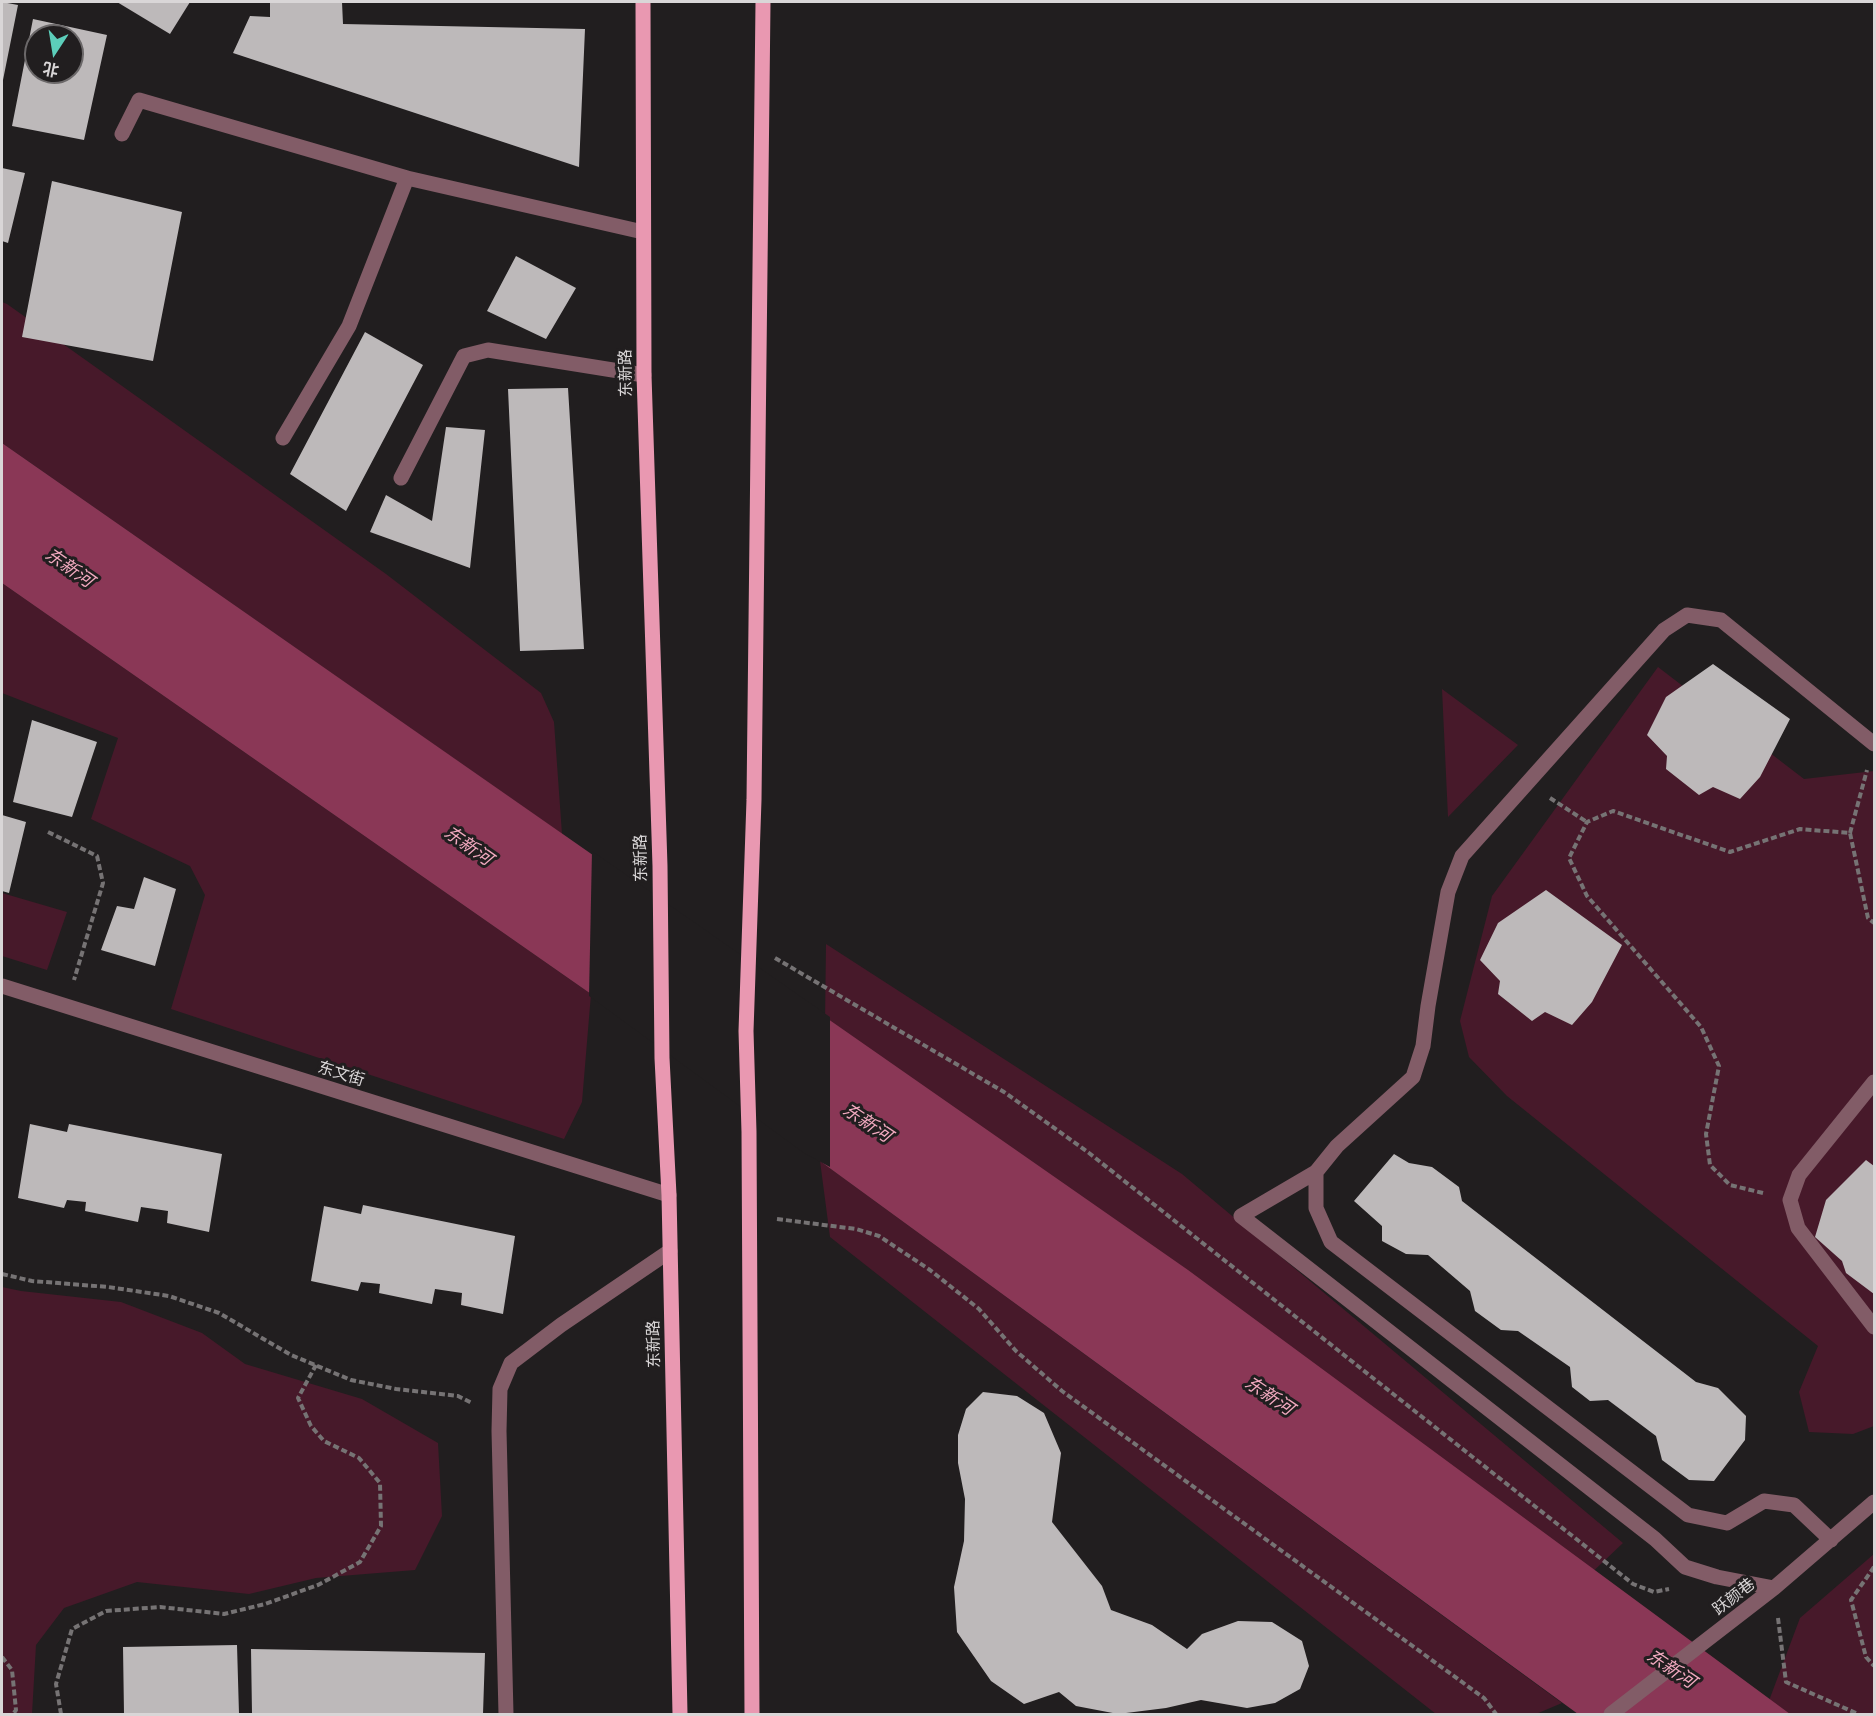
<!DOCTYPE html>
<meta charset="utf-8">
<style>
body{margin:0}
#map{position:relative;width:1876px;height:1716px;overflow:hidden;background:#211e1f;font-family:Mulish,"Noto Sans SC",sans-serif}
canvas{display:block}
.frame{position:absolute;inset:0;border:3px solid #d9d6d7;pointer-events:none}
.north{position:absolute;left:24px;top:24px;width:60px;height:60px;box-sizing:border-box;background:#211e1f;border:2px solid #6b6869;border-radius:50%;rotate:192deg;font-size:16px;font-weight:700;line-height:24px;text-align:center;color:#d9d6d7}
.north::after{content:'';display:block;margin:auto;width:21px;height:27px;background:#5cceba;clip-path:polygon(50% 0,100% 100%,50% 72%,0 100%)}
</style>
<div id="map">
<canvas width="1876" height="1716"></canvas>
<div class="frame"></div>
<div class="north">北</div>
</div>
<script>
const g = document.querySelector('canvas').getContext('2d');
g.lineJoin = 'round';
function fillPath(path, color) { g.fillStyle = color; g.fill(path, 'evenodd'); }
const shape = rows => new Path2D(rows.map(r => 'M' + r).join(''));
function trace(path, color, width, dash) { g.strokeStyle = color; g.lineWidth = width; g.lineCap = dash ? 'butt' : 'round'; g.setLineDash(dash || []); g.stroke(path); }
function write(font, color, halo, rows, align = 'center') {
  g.font = font + ' Mulish,"Noto Sans SC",sans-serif'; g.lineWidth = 6; g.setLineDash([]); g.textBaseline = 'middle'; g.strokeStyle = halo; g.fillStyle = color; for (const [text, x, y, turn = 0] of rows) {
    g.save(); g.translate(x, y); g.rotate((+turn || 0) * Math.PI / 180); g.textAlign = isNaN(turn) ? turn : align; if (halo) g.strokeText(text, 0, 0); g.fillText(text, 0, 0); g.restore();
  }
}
const green = shape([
 [2,302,7,304,386,574,541,693,554,722,562,834,2,443],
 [2,583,591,994,582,1102,564,1139,171,1009,205,895,190,866,91,819,118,738,2,693],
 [1658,667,1804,779,1874,771,1874,1426,1853,1434,1809,1432,1799,1392,1818,1346,1507,1096,1469,1057,1460,1021,1492,896],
 [1442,689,1518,745,1448,817],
 [2,893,67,912,47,970,2,956],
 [826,944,1182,1174,1623,1543,1584,1580,825,1023],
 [820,1161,1562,1703,1536,1714,1436,1714,830,1237],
 [2,1287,21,1291,121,1302,202,1333,245,1364,362,1399,438,1443,442,1516,415,1570,316,1578,249,1594,137,1582,64,1608,36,1645,32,1714,2,1714],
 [1874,1554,1874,1714,1764,1714,1800,1618]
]);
const water = shape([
 [2,443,1188,1270,1790,1714,1578,1714,591,994,2,583]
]);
const pier = shape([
 [592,851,830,1017,830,1167,804,1153,589,996]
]);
const building = shape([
 [2,2,18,5,3,80,2,80],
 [117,2,190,2,170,34],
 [270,2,342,2,343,24,585,29,579,167,233,53,250,16,270,17],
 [33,19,107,35,84,140,12,126],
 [36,36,72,36,72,72,36,72],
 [2,168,25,173,8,243,2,241],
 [52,181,182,212,153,361,22,337],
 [516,256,576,288,546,339,487,311],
 [365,332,423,365,346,511,290,474],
 [568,388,584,649,520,651,508,389],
 [446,427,485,430,470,568,370,532,386,495,432,521],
 [1713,664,1790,719,1760,777,1740,799,1713,787,1699,795,1666,769,1667,756,1647,735,1666,697],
 [32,720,97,742,72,817,13,802],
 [2,815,26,822,9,893,2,891],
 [144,877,176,889,155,966,101,950,117,906,134,909],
 [1546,890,1622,945,1592,1002,1572,1025,1545,1012,1532,1021,1498,994,1500,981,1480,960,1498,923],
 [30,1124,67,1132,69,1124,222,1154,209,1232,167,1223,168,1211,141,1207,138,1222,85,1211,86,1202,67,1200,64,1208,18,1198],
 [1394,1154,1409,1163,1432,1167,1459,1187,1462,1201,1696,1382,1718,1388,1746,1416,1745,1440,1714,1481,1689,1480,1662,1460,1656,1436,1608,1400,1590,1401,1572,1387,1570,1367,1518,1331,1501,1330,1475,1311,1470,1291,1428,1255,1406,1254,1382,1241,1382,1226,1354,1201],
 [1866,1160,1874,1166,1874,1294,1846,1273,1842,1261,1815,1237,1826,1200],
 [363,1205,515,1236,503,1314,461,1305,462,1293,435,1289,432,1304,379,1293,380,1284,361,1282,358,1291,311,1281,324,1206,361,1214],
 [983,1392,1017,1396,1044,1413,1061,1453,1052,1522,1102,1586,1111,1610,1152,1625,1187,1649,1202,1634,1238,1621,1272,1622,1302,1641,1309,1666,1300,1689,1275,1703,1247,1708,1201,1700,1166,1708,1118,1714,1076,1706,1059,1692,1024,1704,991,1681,957,1632,954,1587,964,1541,965,1499,958,1463,958,1435,966,1409],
 [237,1645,239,1714,124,1714,123,1647],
 [251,1649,485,1653,483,1714,252,1714]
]);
const path = shape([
 [1550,798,1587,822],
 [48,832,97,856,103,883,74,980],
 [1850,833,1867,770],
 [775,958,1004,1092,1089,1153,1633,1584,1654,1592,1669,1589],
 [1763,1193,1730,1185,1710,1165,1706,1134,1719,1066,1701,1027,1587,896,1569,858,1587,822,1613,811,1730,852,1800,829,1850,833,1868,918,1874,923],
 [777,1219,856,1229,879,1236,930,1270,979,1309,1016,1351,1062,1391,1484,1698,1496,1714],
 [2,1274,32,1281,108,1287,169,1296,219,1313,291,1355,351,1380,396,1389,458,1396,472,1403],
 [1874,1567,1851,1600,1866,1657,1874,1666],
 [1778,1618,1786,1682,1858,1714],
 [2,1657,12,1670,16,1710,13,1714],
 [61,1714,56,1684,72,1629,106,1611,160,1607,224,1614,265,1604,318,1585,360,1562,381,1526,380,1483,359,1458,324,1441,311,1426,298,1398,316,1365]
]);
const minor = shape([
 [122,134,139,100,407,178],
 [283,438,349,326,407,178,643,232],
 [401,478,464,356,488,350,644,375],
 [2,986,669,1195],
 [1874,1082,1799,1175,1790,1200,1798,1228,1874,1327],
 [1316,1172,1241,1216,1655,1539,1685,1567,1717,1577,1774,1588],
 [1831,1540,1794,1505,1764,1501,1727,1523,1688,1515,1331,1242,1316,1208,1316,1172,1337,1146,1413,1077,1423,1046,1428,1006,1448,892,1462,856,1664,630,1687,615,1721,620,1874,744],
 [506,1714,499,1431,500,1389,511,1363,561,1325,670,1251],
 [1611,1714,1774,1588,1874,1502]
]);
const major = shape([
 [643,2,644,375,660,866,662,1058,669,1195,680,1714],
 [752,1714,749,1132,746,1031,754,800,763,2]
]);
const streetNames = [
 ["东新路",626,373,-91],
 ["东新路",641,858,-91],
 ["东文街",341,1074,17],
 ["东新路",654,1344,-91],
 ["跃颜巷",1734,1597,-38]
];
const waterNames = [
 ["东新河",69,568,35],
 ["东新河",468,846,35],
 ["东新河",867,1123,34],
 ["东新河",1269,1396,34],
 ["东新河",1671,1669,34]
];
fillPath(green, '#47192a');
fillPath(water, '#8a3756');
fillPath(pier, '#211e1f');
fillPath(building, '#bdb9ba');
trace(path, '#767374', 4, [6, 3]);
trace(minor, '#825c67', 15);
trace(major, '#e998b1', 15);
write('16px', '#d9d6d7', '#211e1f', streetNames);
write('italic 18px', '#f3aac0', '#211e1f', waterNames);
</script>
